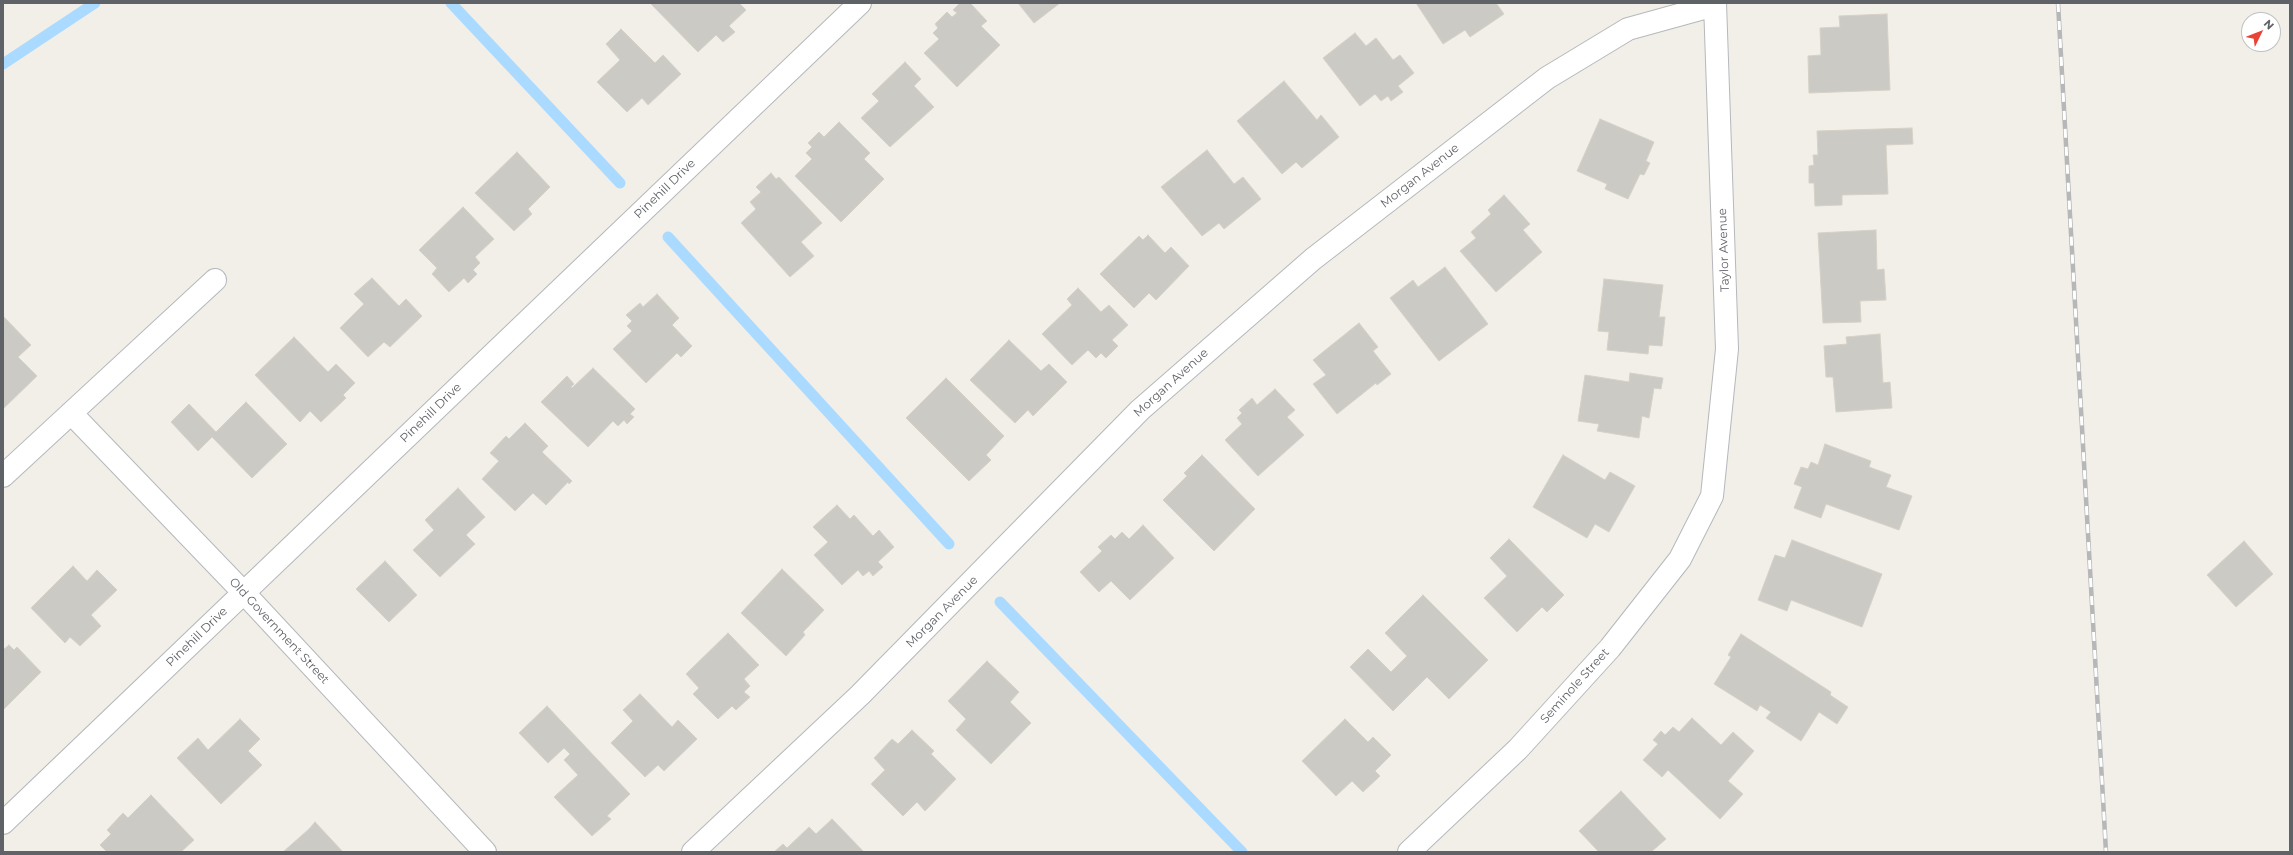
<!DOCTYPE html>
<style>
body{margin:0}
#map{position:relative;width:2293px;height:855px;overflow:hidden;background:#f1efe8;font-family:Montserrat,sans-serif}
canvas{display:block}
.frame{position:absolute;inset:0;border:4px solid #5f6368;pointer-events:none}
.north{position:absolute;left:2241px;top:12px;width:40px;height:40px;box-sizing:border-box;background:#fff;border:1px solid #bfc1c3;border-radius:50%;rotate:47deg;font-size:11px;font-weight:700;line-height:16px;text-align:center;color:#5f6368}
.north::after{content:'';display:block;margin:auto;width:14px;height:18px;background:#ea4335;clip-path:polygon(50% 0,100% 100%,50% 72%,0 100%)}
</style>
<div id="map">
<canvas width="2293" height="855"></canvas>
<div class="frame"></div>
<div class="north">N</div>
</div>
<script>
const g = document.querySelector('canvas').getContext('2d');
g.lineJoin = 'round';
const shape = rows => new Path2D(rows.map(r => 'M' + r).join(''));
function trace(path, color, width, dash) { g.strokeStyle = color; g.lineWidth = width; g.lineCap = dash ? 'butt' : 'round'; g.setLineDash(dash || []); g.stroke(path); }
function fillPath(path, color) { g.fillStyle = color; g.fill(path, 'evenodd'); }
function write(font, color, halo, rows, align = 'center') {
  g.font = font + ' Montserrat,sans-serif'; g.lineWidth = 3.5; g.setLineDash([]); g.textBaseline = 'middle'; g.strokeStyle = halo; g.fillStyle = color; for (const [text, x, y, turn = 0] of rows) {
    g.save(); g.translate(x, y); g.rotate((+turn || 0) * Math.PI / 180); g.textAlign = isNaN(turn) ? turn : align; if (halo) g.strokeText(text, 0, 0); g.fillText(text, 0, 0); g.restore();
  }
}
const stream = shape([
 [451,3,620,183],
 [3,64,95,3],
 [668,237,949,544],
 [1000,602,1242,852]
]);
const building = shape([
 [650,3,739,3,746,10,729,26,735,32,723,42,716,35,698,52,650,3],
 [960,3,970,3,987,21,981,26,1000,45,957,87,924,53,939,39,933,33,938,28,935,24,947,12,952,17,957,13,953,10,960,3],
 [1018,3,1060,3,1034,23,1018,3],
 [1416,3,1496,3,1504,14,1470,37,1465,30,1443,44,1416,3],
 [1887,14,1890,90,1809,93,1808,56,1821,55,1820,28,1840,27,1839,16,1887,14],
 [621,29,655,63,663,55,681,74,648,105,642,98,627,112,597,82,620,60,606,44,621,29],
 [1355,33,1366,46,1376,38,1393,60,1400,55,1414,73,1398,86,1403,92,1391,101,1388,96,1381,101,1375,94,1360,106,1323,58,1355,33],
 [905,62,921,79,914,86,934,107,890,147,861,118,879,101,872,94,905,62],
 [1284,81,1317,120,1321,115,1339,137,1302,168,1296,162,1282,174,1237,121,1284,81],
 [1600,119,1654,142,1646,161,1650,163,1644,175,1640,174,1628,199,1605,189,1607,184,1577,171,1600,119],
 [839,122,870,153,864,159,884,179,841,222,795,176,812,159,806,153,812,147,808,143,819,132,824,137,839,122],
 [1912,128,1913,144,1886,145,1888,194,1842,195,1842,205,1815,206,1814,183,1809,183,1809,166,1814,165,1813,155,1818,155,1817,131,1912,128],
 [1207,150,1234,184,1243,177,1261,199,1224,229,1219,223,1202,236,1161,187,1207,150],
 [517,152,550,187,528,209,532,214,514,231,475,193,517,152],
 [771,173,776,179,779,177,822,223,801,242,814,256,790,277,741,223,756,209,750,202,761,192,756,187,771,173],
 [1504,195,1530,224,1523,230,1542,252,1496,292,1460,251,1476,238,1471,232,1491,214,1488,210,1504,195],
 [463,207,494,239,475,257,480,263,473,270,477,274,468,283,464,278,449,292,432,274,437,268,419,250,463,207],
 [1876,230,1877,270,1884,269,1886,300,1860,301,1861,322,1823,323,1818,233,1876,230],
 [1148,235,1165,253,1171,247,1189,266,1156,300,1149,293,1134,308,1100,274,1139,236,1143,240,1148,235],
 [1445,267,1488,324,1439,361,1390,298,1413,280,1418,287,1445,267],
 [372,278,399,306,406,299,422,316,390,347,384,342,368,357,340,328,364,304,354,294,372,278],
 [1604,279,1663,285,1659,317,1665,317,1662,346,1649,345,1648,354,1607,350,1609,332,1598,331,1604,279],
 [1078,288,1101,312,1109,305,1128,325,1112,340,1118,346,1106,358,1101,353,1096,358,1088,350,1072,365,1042,334,1072,305,1067,299,1078,288],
 [657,294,679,318,672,325,692,346,681,357,677,353,646,383,613,349,632,331,627,326,632,321,626,315,640,303,643,307,657,294],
 [3,316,31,345,18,357,37,376,3,409,3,316],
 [1359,323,1378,347,1373,351,1391,374,1377,385,1376,383,1337,414,1313,384,1326,375,1313,360,1359,323],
 [1880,334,1883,383,1890,382,1892,408,1836,412,1833,377,1826,377,1824,346,1847,344,1846,337,1880,334],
 [294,337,328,372,336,364,355,383,343,395,346,398,321,422,310,411,300,422,255,375,294,337],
 [1009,340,1041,371,1049,364,1067,382,1033,416,1028,410,1015,423,970,380,1009,340],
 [593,368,635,409,630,414,634,417,627,424,624,420,618,426,613,421,588,447,541,402,567,376,574,384,571,387,572,388,593,368],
 [1630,373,1663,378,1661,389,1654,388,1649,418,1642,416,1639,438,1597,431,1599,424,1578,421,1585,375,1629,382,1630,373],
 [946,378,1004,436,986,455,991,460,969,481,906,418,946,378],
 [1275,389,1295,410,1287,417,1304,435,1258,476,1225,440,1242,424,1237,418,1242,413,1239,410,1252,398,1257,405,1275,389],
 [246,402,287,444,252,478,212,437,198,451,171,422,189,404,216,432,246,402],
 [525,423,548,446,542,452,572,481,569,484,568,482,546,505,533,493,515,511,482,479,499,461,490,453,506,436,509,439,525,423],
 [1825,444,1871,461,1869,467,1891,475,1886,487,1912,496,1899,530,1826,504,1821,518,1794,508,1802,487,1794,484,1801,467,1808,469,1811,462,1818,465,1825,444],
 [1202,455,1255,509,1214,551,1163,500,1187,476,1184,473,1202,455],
 [1563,455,1605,480,1610,472,1635,486,1609,532,1595,524,1587,538,1533,507,1563,455],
 [458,488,485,517,466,535,475,544,440,577,413,550,434,530,425,520,458,488],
 [837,505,850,519,854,515,873,536,879,530,894,547,878,562,883,567,873,576,869,571,863,576,858,570,842,585,814,555,828,542,813,527,837,505],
 [1143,525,1174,558,1130,600,1111,581,1099,592,1080,572,1102,551,1098,547,1111,535,1115,539,1122,532,1129,539,1143,525],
 [1509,539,1564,595,1547,612,1542,607,1517,632,1484,598,1507,576,1490,558,1509,539],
 [1792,540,1882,574,1862,627,1791,600,1787,611,1758,600,1775,555,1785,558,1792,540],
 [2244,541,2273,574,2236,607,2207,575,2244,541],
 [385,561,417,595,389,622,356,589,385,561],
 [73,566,87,581,97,570,117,590,91,615,101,626,80,646,70,637,65,643,31,608,73,566],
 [782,569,824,610,803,632,805,635,786,656,741,613,782,569],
 [1423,595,1488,660,1449,699,1427,677,1393,711,1350,667,1368,649,1391,672,1407,656,1385,633,1423,595],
 [728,633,759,665,744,679,750,686,744,692,750,697,736,710,732,706,718,719,693,694,699,688,686,674,728,633],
 [1741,634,1831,692,1830,695,1848,707,1837,724,1819,712,1801,741,1766,718,1771,712,1760,705,1757,711,1714,684,1731,657,1728,655,1741,634],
 [9,645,14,650,17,647,41,672,3,710,3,650,9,645],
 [987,661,1019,692,1010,702,1031,723,991,764,956,730,966,719,948,701,987,661],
 [640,694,672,727,678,720,697,739,664,771,658,765,645,777,611,743,633,721,623,710,640,694],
 [547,706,630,794,607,816,611,819,592,836,554,797,578,775,564,760,570,754,564,748,548,763,519,733,547,706],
 [1692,718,1721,745,1733,732,1754,751,1728,781,1743,794,1720,819,1668,770,1662,777,1643,760,1658,744,1653,740,1661,731,1665,735,1673,727,1679,732,1692,718],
 [240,719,260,739,248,751,262,765,221,804,177,758,198,738,208,750,240,719],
 [1345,719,1368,742,1373,737,1391,755,1375,771,1380,776,1363,792,1352,781,1336,796,1302,761,1345,719],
 [912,730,934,751,931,754,956,779,925,811,917,802,903,816,871,784,885,770,874,758,892,739,898,744,912,730],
 [1621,791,1666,839,1651,852,1599,852,1579,831,1621,791],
 [151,795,194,840,181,852,107,852,100,845,111,834,107,830,123,813,128,818,151,795],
 [832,819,864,852,774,852,783,844,787,848,809,827,816,834,832,819],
 [315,822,343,852,283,852,309,829,315,822]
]);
const street = shape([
 [71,413,244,593,485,852],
 [3,476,215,280],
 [3,823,860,3],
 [693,852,860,695,1140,410,1313,259,1547,78,1628,29,1715,5],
 [1409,852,1518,749,1610,648,1680,559,1712,496,1727,349,1715,3]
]);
const rail = shape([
 [2058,3,2106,852]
]);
const streetNames = [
 ["Morgan Avenue",1420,176,-38],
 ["Pinehill Drive",665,189,-44],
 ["Taylor Avenue",1724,250,-92],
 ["Morgan Avenue",1171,383,-42],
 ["Pinehill Drive",431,413,-44],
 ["Morgan Avenue",942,612,-45],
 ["Old Government Street",279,631,47],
 ["Pinehill Drive",197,637,-44],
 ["Seminole Street",1575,686,-48]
];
trace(stream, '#aadaff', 11);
fillPath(building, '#cccac5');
trace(building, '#d6d1c6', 1);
trace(street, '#b5b8bc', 24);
trace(street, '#fff', 22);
trace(rail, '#b6b7b8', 4.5);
trace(rail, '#fff', 3, [9]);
write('12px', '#5f6368', '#fff', streetNames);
</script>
